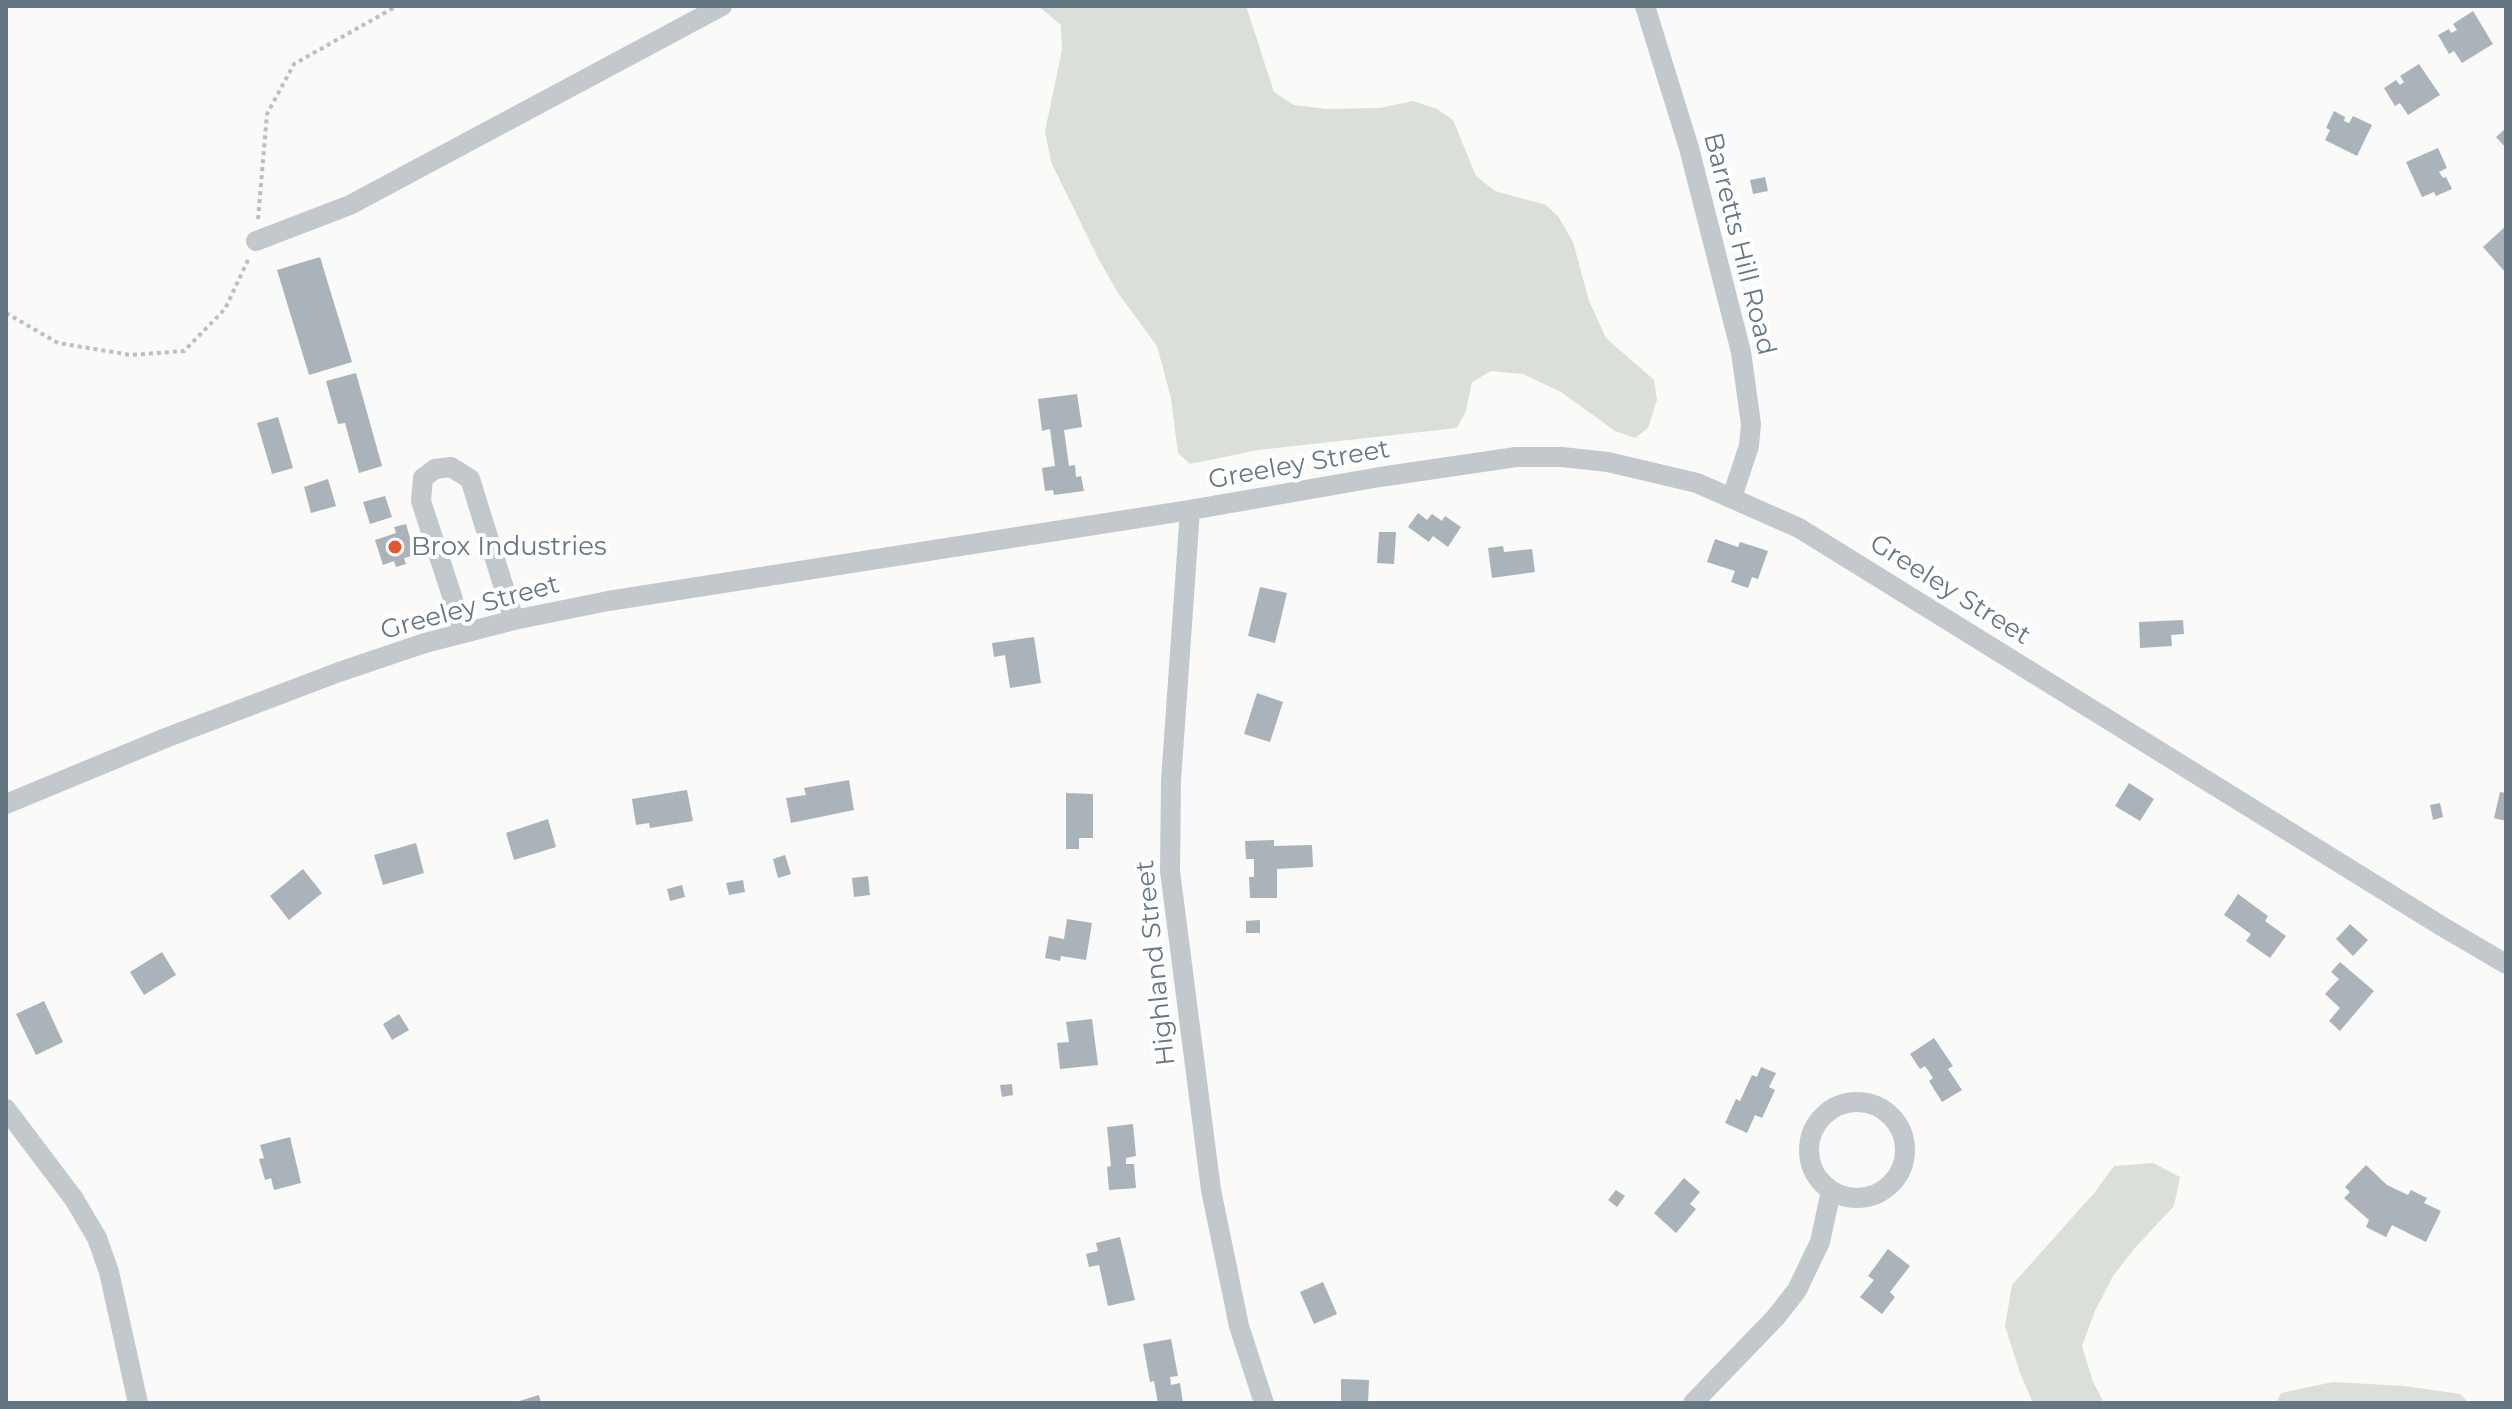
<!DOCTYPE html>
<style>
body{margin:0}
#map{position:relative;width:2512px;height:1409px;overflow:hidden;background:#fafaf8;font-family:Montserrat,sans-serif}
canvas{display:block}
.frame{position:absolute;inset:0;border:8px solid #657683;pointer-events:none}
</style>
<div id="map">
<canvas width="2512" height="1409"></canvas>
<div class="frame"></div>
</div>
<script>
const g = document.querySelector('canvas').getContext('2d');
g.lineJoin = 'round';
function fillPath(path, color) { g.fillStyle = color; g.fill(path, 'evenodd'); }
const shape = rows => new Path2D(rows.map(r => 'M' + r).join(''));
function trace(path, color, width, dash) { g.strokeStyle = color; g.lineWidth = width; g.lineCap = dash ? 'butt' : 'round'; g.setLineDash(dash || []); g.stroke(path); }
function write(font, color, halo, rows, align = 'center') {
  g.font = font + ' Montserrat,sans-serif'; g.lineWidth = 8; g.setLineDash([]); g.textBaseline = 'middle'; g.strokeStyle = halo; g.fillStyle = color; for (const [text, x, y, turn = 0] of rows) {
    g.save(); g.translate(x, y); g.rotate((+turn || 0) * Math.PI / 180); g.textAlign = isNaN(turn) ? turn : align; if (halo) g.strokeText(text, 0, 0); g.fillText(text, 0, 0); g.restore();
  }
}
const green = shape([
 [1038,6,1246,6,1274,92,1294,105,1327,109,1380,108,1413,101,1437,109,1453,120,1476,176,1495,191,1546,205,1558,216,1573,242,1589,301,1606,338,1654,380,1657,400,1648,428,1635,438,1615,431,1561,392,1523,374,1491,371,1472,382,1466,411,1457,428,1258,450,1190,464,1178,453,1171,398,1157,346,1118,293,1098,258,1051,162,1045,131,1062,50,1061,25],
 [2153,1163,2180,1177,2174,1206,2134,1249,2113,1276,2095,1311,2082,1346,2093,1382,2104,1403,2033,1403,2020,1373,2005,1326,2012,1285,2095,1192,2114,1166],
 [2333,1382,2404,1386,2460,1394,2469,1403,2276,1403,2281,1393]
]);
const building = shape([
 [2473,11,2493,44,2462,63,2454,51,2449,54,2438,35,2449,29,2451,33,2457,30,2453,24],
 [2419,64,2440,95,2408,115,2400,103,2395,106,2384,88,2396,80,2400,85,2404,82,2400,76],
 [2334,111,2345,117,2344,121,2349,123,2353,116,2372,125,2357,156,2325,140,2330,130,2326,128],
 [2506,128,2506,148,2496,137],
 [2438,148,2447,168,2439,172,2443,178,2446,177,2452,189,2436,196,2434,192,2422,197,2406,162],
 [1765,177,1768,191,1753,194,1750,180],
 [2506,226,2506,273,2483,247],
 [320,257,352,362,309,375,277,270],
 [356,373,382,466,359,473,345,423,338,424,326,381],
 [1077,394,1082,427,1064,430,1069,466,1075,465,1076,477,1081,476,1084,491,1054,495,1053,490,1045,491,1042,468,1055,466,1050,429,1042,431,1038,399],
 [278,417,293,468,272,474,257,423],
 [328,479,336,506,311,513,304,487],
 [385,496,392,517,370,524,363,502],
 [1418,513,1427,520,1432,514,1442,521,1445,516,1461,527,1448,547,1433,536,1429,542,1408,527],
 [406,524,415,555,404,558,406,564,396,567,394,561,383,565,375,540,396,533,394,527],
 [1379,532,1396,532,1394,564,1377,563],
 [1715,539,1738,547,1740,542,1768,551,1758,579,1752,577,1748,588,1731,582,1735,571,1707,562],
 [1503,546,1504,552,1532,549,1535,572,1492,578,1488,548],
 [1260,587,1287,593,1275,643,1248,636],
 [2183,620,2184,634,2171,635,2172,646,2140,648,2139,622],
 [1034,637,1041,683,1010,688,1005,655,994,657,992,643],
 [1257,693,1283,702,1270,742,1244,734],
 [849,780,854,810,791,823,786,798,806,795,804,788],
 [2129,783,2154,799,2140,821,2115,806],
 [687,790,693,821,650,828,649,823,636,825,632,799],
 [2500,792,2506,793,2506,821,2494,818],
 [1066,793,1093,794,1093,838,1079,838,1079,849,1066,849],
 [2440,803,2443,817,2433,820,2430,805],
 [548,819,556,847,514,860,506,833],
 [1274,840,1274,846,1312,845,1313,867,1277,869,1277,898,1250,898,1249,877,1254,877,1254,859,1246,859,1245,841],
 [416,843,424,873,383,885,374,855],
 [785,855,791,874,778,878,773,859],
 [303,869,322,893,289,920,270,896],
 [868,876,870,895,854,897,852,878],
 [743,880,745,892,729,895,726,883],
 [682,885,685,897,670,901,667,889],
 [2238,894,2268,916,2265,921,2286,936,2270,958,2246,941,2251,934,2224,915],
 [1067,919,1092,923,1086,960,1061,956,1060,961,1045,958,1049,936,1064,939],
 [1260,920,1260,933,1246,933,1246,921],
 [2350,924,2368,940,2353,956,2336,939],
 [162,952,176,975,144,995,130,972],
 [2340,962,2374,991,2340,1031,2329,1021,2340,1008,2325,994,2339,979,2331,972],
 [44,1001,63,1042,36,1055,16,1014],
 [399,1014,409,1030,392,1040,383,1024],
 [1092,1019,1098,1065,1060,1069,1057,1043,1069,1042,1066,1022],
 [1934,1038,1953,1066,1948,1069,1962,1090,1942,1102,1929,1081,1933,1078,1925,1066,1920,1069,1910,1054],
 [1761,1067,1776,1073,1769,1087,1775,1090,1762,1118,1755,1115,1747,1133,1725,1123,1736,1099,1740,1101,1752,1075,1757,1077],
 [1012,1084,1013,1095,1002,1097,1000,1085],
 [1133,1124,1136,1156,1126,1158,1126,1164,1134,1164,1136,1188,1109,1190,1107,1167,1111,1166,1107,1127],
 [290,1137,301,1183,274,1190,271,1178,265,1180,259,1159,264,1158,260,1145],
 [2366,1165,2387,1185,2408,1195,2411,1190,2427,1198,2424,1203,2441,1211,2426,1242,2392,1225,2386,1237,2366,1227,2369,1220,2344,1198,2350,1192,2345,1187],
 [1684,1178,1700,1192,1690,1204,1696,1209,1676,1233,1654,1213],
 [1616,1190,1625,1196,1617,1207,1608,1200],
 [1120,1237,1135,1300,1108,1306,1099,1265,1089,1267,1086,1254,1098,1251,1096,1243],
 [1888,1249,1910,1266,1890,1292,1895,1297,1882,1314,1860,1297,1874,1280,1868,1276],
 [1323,1282,1337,1314,1314,1324,1300,1292],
 [1171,1339,1178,1376,1170,1377,1171,1385,1180,1383,1183,1403,1158,1403,1154,1381,1150,1382,1143,1344],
 [1341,1379,1369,1380,1368,1403,1341,1403],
 [539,1395,541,1403,516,1403,516,1402]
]);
const path = shape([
 [258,219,267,114,294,64,397,6],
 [6,313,58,343,131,355,184,351,225,309,249,258]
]);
const minor = shape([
 [1645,6,1689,148,1741,352,1751,424,1749,446,1732,497],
 [256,241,350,205,722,6],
 [1190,510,1171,781,1170,871,1211,1190,1239,1326,1264,1403],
 [464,633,421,501,423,478,435,469,451,467,470,479,514,620],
 [6,804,168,737,339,672,425,643,514,620,608,601,1190,510,1380,477,1516,457,1562,457,1608,462,1697,483,1799,528,2443,927,2506,964],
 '1809 1150a48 48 0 1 1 96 0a48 48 0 1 1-96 0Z',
 [6,1109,74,1199,97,1238,109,1272,138,1403],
 [1693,1403,1776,1317,1797,1290,1820,1242,1831,1191]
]);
const markers = [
 [395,547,8,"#e4572e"]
];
const streetNames = [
 ["Barretts Hill Road",1739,244,76],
 ["Greeley Street",1299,465,-10],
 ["Greeley Street",1950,590,32],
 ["Greeley Street",470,608,-15],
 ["Highland Street",1156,963,-96]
];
const poiNames = [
 ["Brox Industries",411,547]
];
fillPath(green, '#dadfd7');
fillPath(building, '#aab3b9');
trace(path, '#bbbfc2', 4, [4, 4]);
trace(minor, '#c3c8cc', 20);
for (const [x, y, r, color] of markers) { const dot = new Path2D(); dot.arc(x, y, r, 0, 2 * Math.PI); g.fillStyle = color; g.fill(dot); trace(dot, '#fff', 3); }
write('26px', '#657683', '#fff', streetNames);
write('26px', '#657683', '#fff', poiNames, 'left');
</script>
